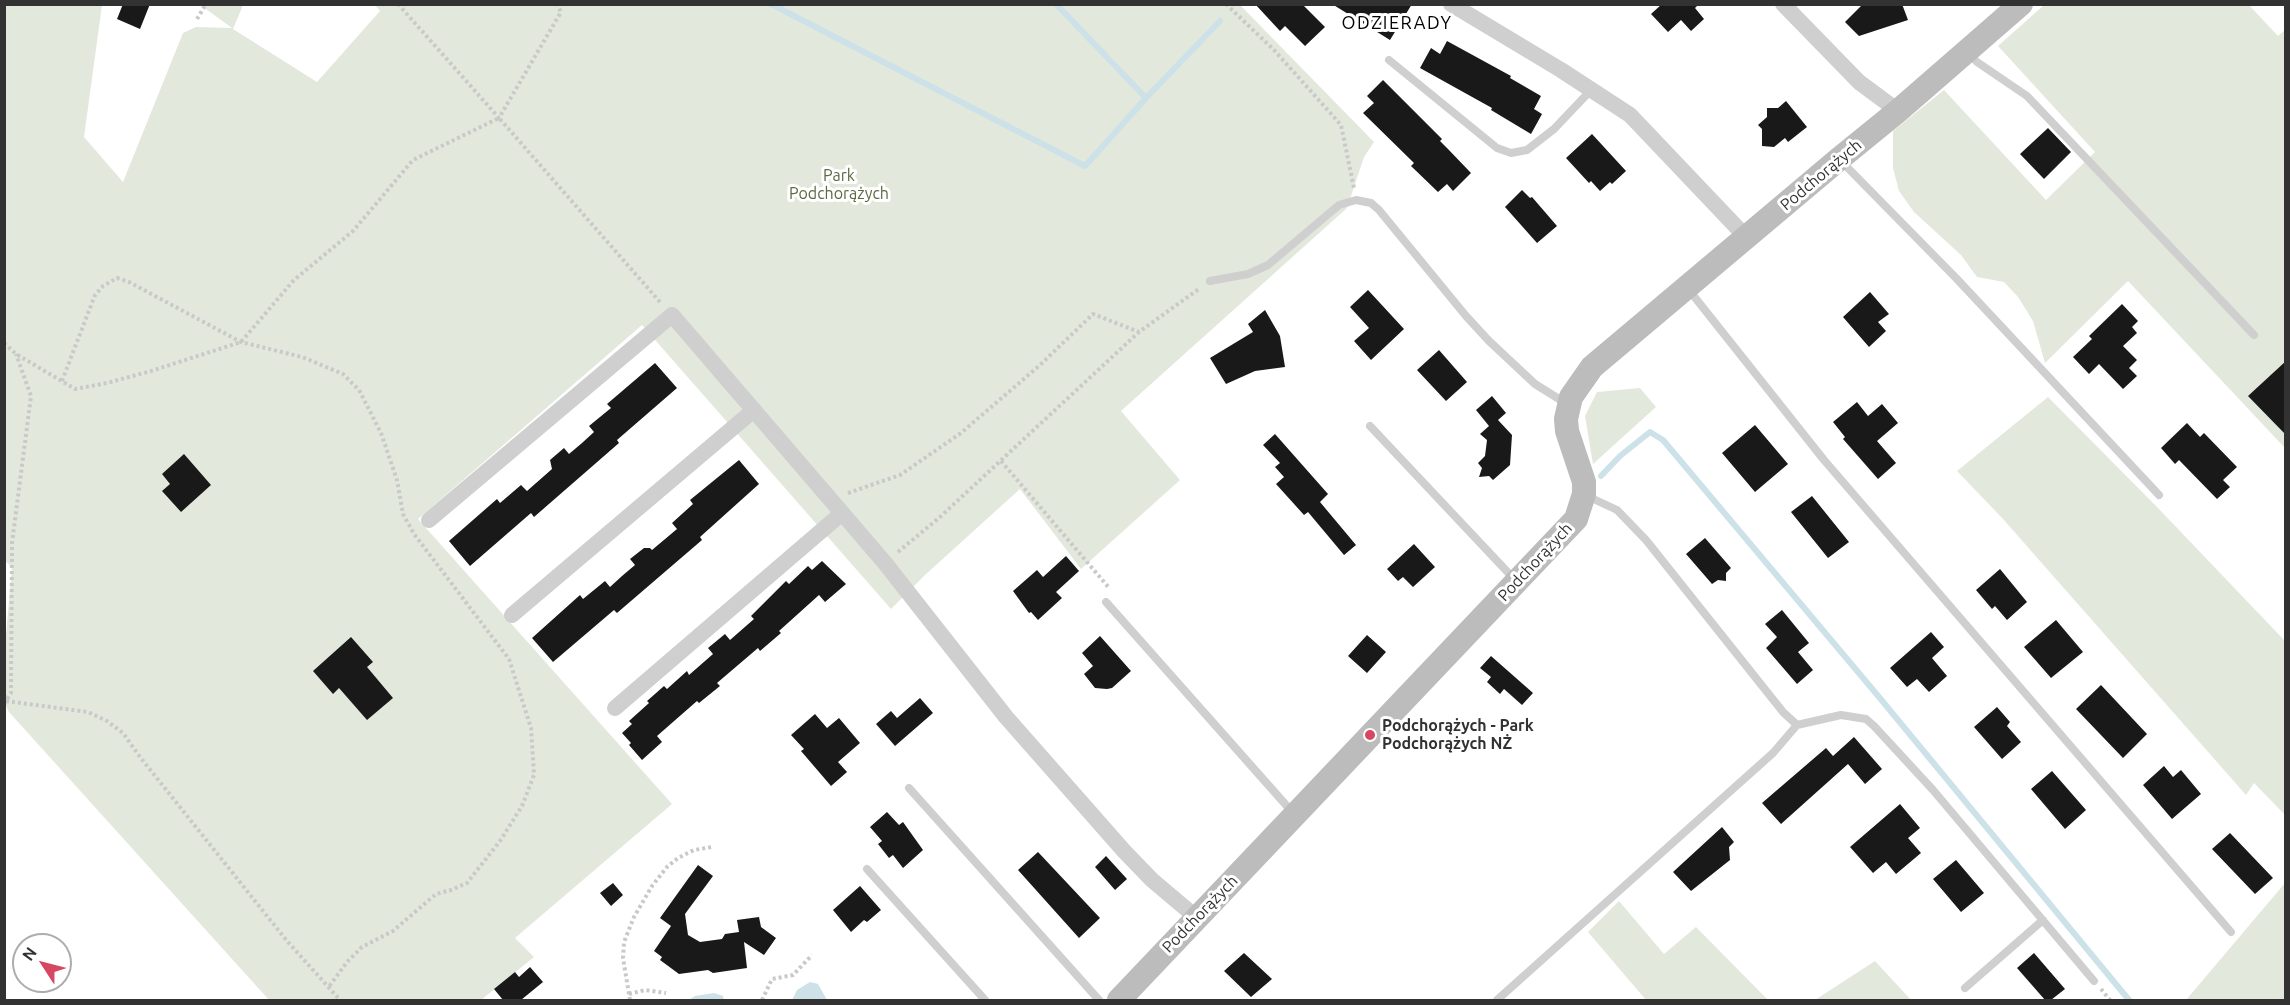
<!DOCTYPE html>
<meta charset="utf-8">
<style>
body{margin:0}
#map{position:relative;width:2290px;height:1005px;overflow:hidden;background:#fff;font-family:Ubuntu,sans-serif}
canvas{display:block}
.frame{position:absolute;inset:0;border:6px solid #323232;pointer-events:none}
.north{position:absolute;left:12px;top:933px;width:60px;height:60px;box-sizing:border-box;background:#fff;border:2px solid #adadad;border-radius:50%;rotate:306deg;font-size:16px;font-weight:700;line-height:24px;text-align:center;color:#323232}
.north::after{content:'';display:block;margin:auto;width:21px;height:27px;background:#d64761;clip-path:polygon(50% 0,100% 100%,50% 72%,0 100%)}
</style>
<div id="map">
<canvas width="2290" height="1005"></canvas>
<div class="frame"></div>
<div class="north">N</div>
</div>
<script>
const g = document.querySelector('canvas').getContext('2d');
g.lineJoin = 'round';
function fillPath(path, color) { g.fillStyle = color; g.fill(path, 'evenodd'); }
const shape = rows => new Path2D(rows.map(r => 'M' + r).join(''));
function trace(path, color, width, dash) { g.strokeStyle = color; g.lineWidth = width; g.lineCap = dash ? 'butt' : 'round'; g.setLineDash(dash || []); g.stroke(path); }
function write(font, color, halo, rows, align = 'center') {
  g.font = font + ' Ubuntu,sans-serif'; g.lineWidth = 6; g.setLineDash([]); g.textBaseline = 'middle'; g.strokeStyle = halo; g.fillStyle = color; for (const [text, x, y, turn = 0] of rows) {
    g.save(); g.translate(x, y); g.rotate((+turn || 0) * Math.PI / 180); g.textAlign = isNaN(turn) ? turn : align; if (halo) g.strokeText(text, 0, 0); g.fillText(text, 0, 0); g.restore();
  }
}
const green = shape([
 [199,4,243,5,233,29,317,82,380,11,375,5,1240,5,1374,142,1364,157,1347,208,1121,411,1180,480,1081,569,1020,489,925,575,891,609,642,325,418,519,672,804,515,938,534,957,481,1000,269,1000,9,712,5,704,4,658,12,567,5,561,5,5,102,5,84,137,123,182,183,33,196,27,232,28],
 [2044,5,2249,5,2278,36,2285,30,2285,448,2128,281,2045,363,2033,321,2018,297,2004,282,1977,277,1961,255,1914,212,1899,191,1893,168,1893,131,1944,90,2046,200,2095,152,1998,46],
 [1640,388,1656,407,1593,464,1585,416,1597,392],
 [2048,397,2158,508,2285,641,2285,815,2254,783,2246,795,2003,519,1957,471],
 [2285,883,2285,1000,2186,1000],
 [1619,901,1664,954,1696,927,1768,1000,1646,1000,1588,932],
 [1875,961,1911,1000,1815,1000]
]);
const water = shape([
 [810,982,818,984,827,1000,792,1000,797,990],
 [714,993,723,996,724,1000,689,1000,695,996]
]);
const stream = shape([
 [771,4,1085,166,1146,98],
 [1056,4,1146,98,1220,21],
 [1601,476,1620,456,1650,432,1663,440,1879,697,2129,1000]
]);
const building = shape([
 [123,4,150,4,140,29,117,19],
 [1255,4,1302,4,1325,27,1305,46,1285,26,1280,31],
 [1332,4,1412,4,1390,40],
 [1662,4,1699,4,1695,8,1704,19,1691,31,1681,20,1668,32,1651,14],
 [1863,4,1902,4,1908,20,1859,36,1845,22],
 [1447,41,1511,76,1510,78,1541,96,1534,109,1542,114,1531,134,1491,110,1492,108,1420,68,1431,48,1440,54],
 [1383,80,1442,139,1440,141,1447,148,1471,173,1453,191,1447,184,1438,192,1411,166,1414,163,1363,113,1374,103,1367,96],
 [1786,101,1807,127,1788,142,1785,138,1774,147,1762,146,1762,129,1758,125,1767,117,1767,108,1778,108],
 [2048,128,2071,152,2044,179,2020,154],
 [1592,134,1626,171,1612,184,1610,182,1600,191,1591,181,1589,183,1566,158],
 [1522,190,1530,198,1532,197,1557,226,1537,243,1505,207],
 [1368,290,1404,329,1371,360,1354,341,1369,328,1350,307],
 [1870,292,1889,314,1878,322,1886,331,1869,347,1843,317],
 [2122,304,2138,321,2132,327,2137,333,2123,346,2137,360,2129,368,2137,376,2123,389,2099,364,2089,374,2073,357,2092,339,2089,336],
 [1265,310,1280,336,1285,367,1255,371,1226,384,1210,358,1253,332,1248,324],
 [1439,350,1467,382,1446,401,1417,370],
 [2286,361,2286,435,2248,396],
 [655,363,677,388,617,440,619,443,534,517,531,513,470,566,449,541,497,499,500,503,521,485,527,491,552,469,550,460,564,448,569,454,582,443,594,432,589,426,611,408,607,404],
 [1492,396,1506,413,1498,420,1512,435,1510,465,1493,480,1489,476,1479,477,1482,468,1478,463,1485,456,1487,440,1480,434,1489,426,1476,410],
 [1857,402,1868,416,1882,404,1898,423,1877,441,1896,463,1878,479,1843,439,1845,437,1833,422],
 [2187,423,2200,437,2204,433,2237,467,2223,480,2230,487,2217,499,2179,460,2175,464,2161,448],
 [1755,425,1788,464,1755,492,1722,453],
 [1275,434,1328,494,1320,502,1356,545,1344,555,1308,512,1304,515,1276,484,1284,477,1275,467,1280,463,1263,445],
 [184,454,211,485,181,512,162,491,170,484,162,474],
 [739,460,759,484,700,537,702,540,617,613,614,610,553,662,532,638,580,595,583,599,605,581,610,587,622,576,635,565,630,559,644,548,650,548,652,550,677,529,672,523,693,504,690,500],
 [1812,496,1849,542,1828,558,1791,512],
 [1705,538,1731,568,1726,573,1726,581,1718,580,1712,584,1686,554],
 [1414,544,1435,567,1413,587,1403,577,1398,581,1387,569],
 [1066,556,1079,571,1056,592,1062,598,1038,620,1031,612,1029,613,1013,591,1037,570,1043,577],
 [822,561,846,584,825,602,819,595,779,631,781,633,760,651,758,648,717,683,720,686,699,703,697,701,657,736,662,742,642,760,629,745,631,743,622,733,632,724,629,721,649,703,647,701,664,686,667,689,687,671,689,675,713,654,708,648,725,634,730,640,754,619,751,616,786,581,789,584,808,566,812,570],
 [2000,569,2027,602,2007,620,1995,606,1992,609,1976,590],
 [1782,610,1809,643,1798,652,1813,670,1797,684,1766,648,1777,637,1765,624],
 [2056,620,2083,652,2051,678,2024,647],
 [1931,632,1944,647,1932,658,1947,676,1929,692,1917,679,1907,687,1890,668],
 [1367,635,1386,652,1367,673,1348,656],
 [1100,636,1131,671,1112,688,1107,689,1095,688,1084,674,1093,666,1082,653],
 [351,637,373,662,367,667,393,698,367,720,339,688,333,694,313,671],
 [1491,656,1533,693,1522,705,1504,689,1500,694,1487,682,1491,677,1480,668],
 [2101,685,2147,734,2123,758,2076,709],
 [920,698,933,713,895,746,876,724,891,711,897,718],
 [1997,707,2010,722,2007,726,2021,742,2002,759,1974,727],
 [815,714,827,728,839,718,860,743,838,762,847,772,831,786,801,751,804,749,791,735],
 [1854,737,1882,769,1865,784,1848,764,1781,824,1762,803,1826,748,1833,756],
 [2164,766,2173,777,2181,770,2201,794,2172,819,2143,785],
 [2052,771,2086,810,2065,829,2031,789],
 [1900,804,1920,828,1908,838,1921,853,1896,874,1886,862,1873,873,1850,847],
 [887,812,899,825,903,822,923,850,903,868,893,855,889,858,878,844,882,841,870,827],
 [1722,827,1734,842,1729,847,1730,860,1691,891,1673,872],
 [2230,833,2273,878,2255,894,2212,849],
 [1038,852,1100,918,1079,938,1018,870],
 [1106,856,1127,879,1115,890,1095,867],
 [1956,860,1984,893,1961,912,1933,879],
 [698,865,713,876,685,914,688,935,700,942,722,939,725,934,739,932,737,920,759,917,761,927,776,938,764,955,744,942,747,968,713,973,708,970,679,974,660,960,662,957,654,951,671,926,660,918],
 [613,883,623,895,611,906,600,893],
 [860,886,881,910,867,922,864,920,851,932,833,910],
 [1244,953,1272,979,1251,997,1224,971],
 [2034,953,2065,989,2051,1000,2045,1000,2017,968],
 [530,967,543,982,521,1000,503,1000,494,989,515,972,519,977]
]);
const path = shape([
 [398,4,499,118,561,12,557,4],
 [1226,4,1274,50,1341,125,1354,188],
 [197,19,206,4],
 [4,343,16,354,75,389,107,383,151,371,241,342,294,280,353,231,413,160,499,118,660,302],
 [62,381,95,295,103,286,117,278,129,282,241,342,302,357,343,374,359,390,381,433,397,480,403,514,414,534,509,659,531,728,534,775,522,806,500,841,467,883,451,890,436,894,393,931,362,947,347,962,328,988],
 [1001,461,1110,589],
 [848,493,900,475,961,433,1040,365,1093,314,1139,332],
 [898,552,940,517,1139,332,1199,289],
 [6,701,88,712,107,721,123,733,140,757,287,941,340,1000],
 [4,704,11,693,12,543,31,396,16,354],
 [2101,989,2110,1000],
 [629,994,645,990,666,993],
 [630,1000,623,958,624,942,634,917,652,886,667,867,678,858,694,850,712,847],
 [762,1000,772,979,793,975,812,955]
]);
const lane = shape([
 [1967,52,1977,62,2027,96,2254,335],
 [1389,60,1497,148,1511,153,1527,150,1554,129,1592,89],
 [1841,161,1956,278,2159,495],
 [1210,281,1248,274,1268,265,1339,205,1356,200,1371,203,1379,210,1466,316,1489,341,1535,384,1567,404],
 [1689,290,1824,460,2231,932],
 [1370,426,1516,581],
 [1585,495,1617,510,1646,540,1783,712,1797,725,1841,715,1866,719,1874,726,1933,790,2094,981],
 [1106,602,1294,814],
 [909,788,1099,1000],
 [867,869,985,1000],
 [1965,988,2043,920],
 [1497,1000,1773,753,1797,725]
]);
const street = shape([
 [1451,4,1561,70,1630,115,1746,237],
 [1783,4,1859,82,1898,111],
 [429,520,672,315,885,563,1006,717,1124,851,1152,880,1197,918],
 [512,615,754,410],
 [615,708,841,514]
]);
const secondary = shape([
 [1119,1000,1576,519,1584,494,1584,482,1567,431,1566,419,1571,397,1592,367,1839,159,1898,111,2021,4]
]);
const markers = [
 [1370,735,6,"#d64761"]
];
const streetNames = [
 ["Podchorążych",1821,175,-40],
 ["Podchorążych",1535,562,-47],
 ["Podchorążych",1200,914,-46]
];
const parkNames = [
 ["Park",839,176],
 ["Podchorążych",839,194]
];
const poiNames = [
 ["Podchorążych - Park",1382,726],
 ["Podchorążych NŻ",1382,744]
];
const neighbourhoodNames = [
 ["ODZIERADY",1397,23]
];
fillPath(green, '#e3e8dc');
fillPath(water, '#cde1e8');
trace(stream, '#cde1e8', 6);
fillPath(building, '#191919');
trace(path, '#c9c9c9', 4, [3, 3]);
trace(lane, '#cfcfcf', 8);
trace(street, '#cfcfcf', 16);
trace(secondary, '#bcbcbc', 24);
for (const [x, y, r, color] of markers) { const dot = new Path2D(); dot.arc(x, y, r, 0, 2 * Math.PI); g.fillStyle = color; g.fill(dot); trace(dot, '#fff', 2); }
write('16px', '#323232', '#fff', streetNames);
write('16px', '#596a42', '#fff', parkNames);
write('bold 16px', '#323232', '#fff', poiNames, 'left');
g.letterSpacing = '1.5px';
write('18px', '#000', '#fff', neighbourhoodNames);
g.letterSpacing = '0px';
</script>
